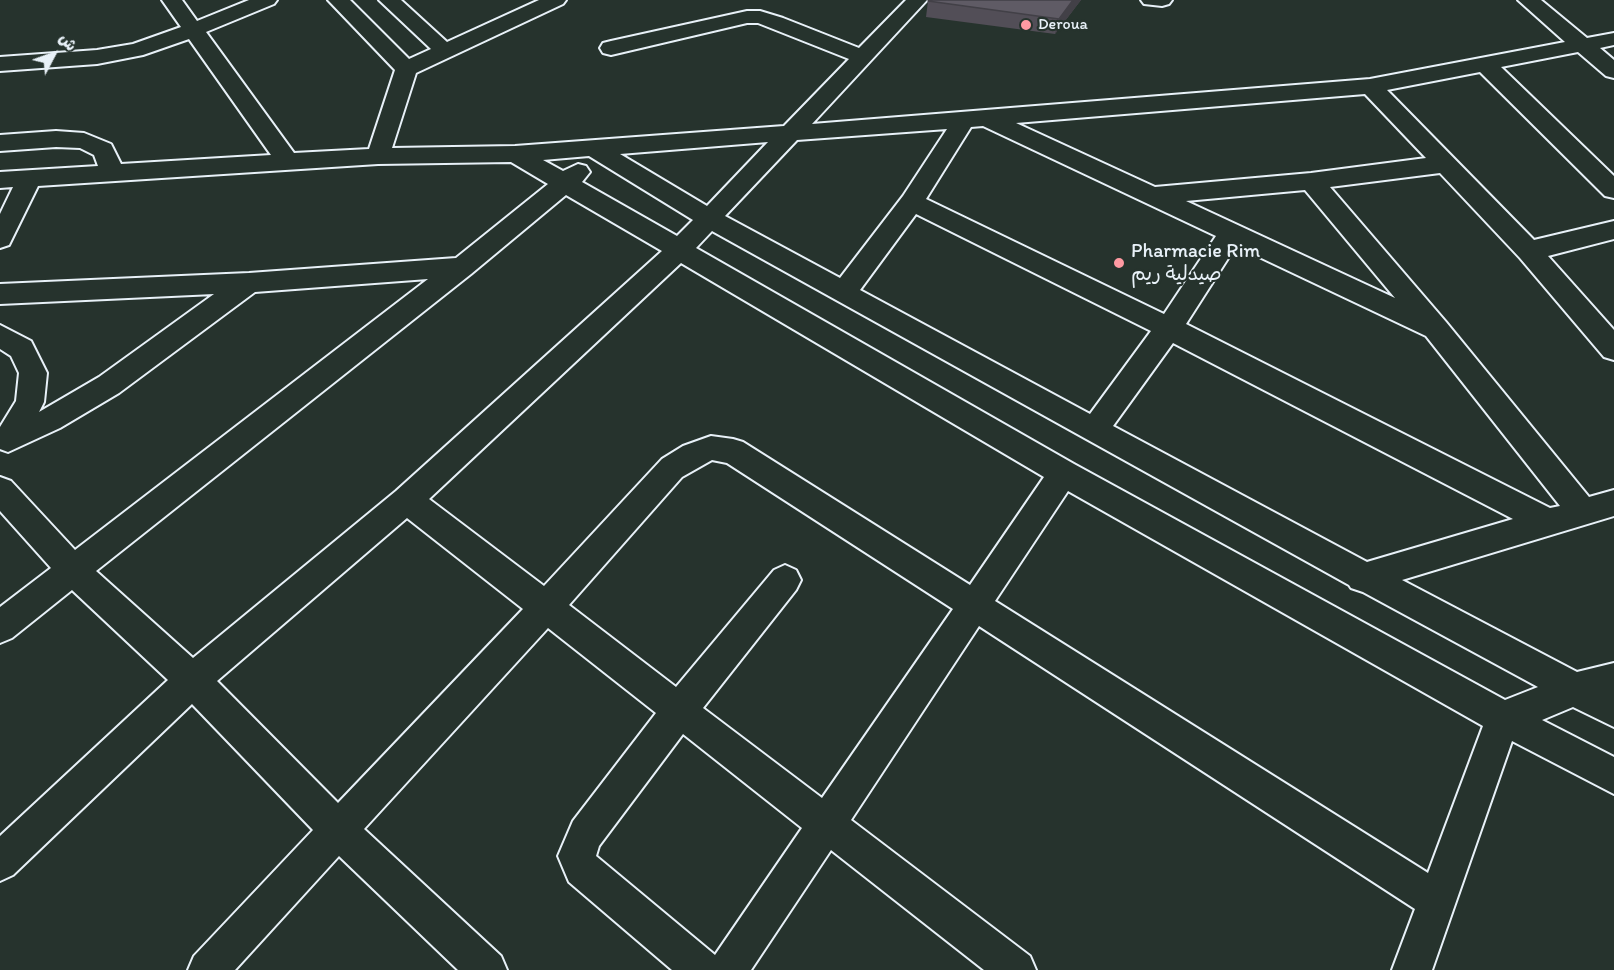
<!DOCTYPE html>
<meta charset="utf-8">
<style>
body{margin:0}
#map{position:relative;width:1614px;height:970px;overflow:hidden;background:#26332d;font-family:Itim,"Playpen Sans Arabic",sans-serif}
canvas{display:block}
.north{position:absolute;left:24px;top:24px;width:60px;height:60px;-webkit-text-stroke:4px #26332d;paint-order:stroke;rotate:49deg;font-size:16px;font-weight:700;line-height:24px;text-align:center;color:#e8f1f8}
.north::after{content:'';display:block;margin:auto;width:21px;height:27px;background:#e8f1f8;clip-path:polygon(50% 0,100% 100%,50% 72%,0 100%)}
</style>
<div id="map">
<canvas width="1614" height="970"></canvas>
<div class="north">ش</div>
</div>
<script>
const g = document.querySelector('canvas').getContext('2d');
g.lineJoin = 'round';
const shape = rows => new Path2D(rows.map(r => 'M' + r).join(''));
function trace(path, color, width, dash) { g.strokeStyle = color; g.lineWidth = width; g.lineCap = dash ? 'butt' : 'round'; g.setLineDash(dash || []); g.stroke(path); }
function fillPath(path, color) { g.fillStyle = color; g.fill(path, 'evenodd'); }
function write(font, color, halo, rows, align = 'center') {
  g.font = font + ' Itim,"Playpen Sans Arabic",sans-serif'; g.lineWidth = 4.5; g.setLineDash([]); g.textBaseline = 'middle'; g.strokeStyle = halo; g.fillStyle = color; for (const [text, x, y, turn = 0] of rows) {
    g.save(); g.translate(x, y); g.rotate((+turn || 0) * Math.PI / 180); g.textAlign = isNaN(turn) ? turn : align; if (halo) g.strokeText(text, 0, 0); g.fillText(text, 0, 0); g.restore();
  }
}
const minor = shape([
 [162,0,182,0,197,21,249,0,277,0,274,4,206,32,294,153,369,149,395,70,328,0,350,0,409,59,431,49,379,0,401,0,447,42,539,0,566,0,563,4,416,73,392,148,515,146,784,126,849,59,758,23,747,23,611,55,603,53,600,48,603,43,611,41,747,11,760,11,783,18,859,48,906,0,927,0,812,124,1370,79,1565,42,1518,0,1541,0,1587,38,1614,33,1614,45,1600,48,1614,60,1614,78,1606,76,1578,52,1501,67,1614,176,1614,198,1605,196,1480,72,1387,90,1534,240,1614,221,1614,239,1548,256,1614,330,1614,360,1604,357,1520,258,1440,173,1330,187,1446,322,1589,497,1614,490,1614,516,1402,580,1577,672,1614,663,1614,727,1573,707,1542,720,1614,757,1614,794,1512,741,1432,970,1392,970,1415,909,979,626,851,820,1030,956,1036,970,984,970,831,850,751,970,672,970,569,882,558,856,573,821,656,713,548,628,364,829,501,956,507,970,458,970,339,856,235,970,188,970,194,956,313,830,192,704,13,875,0,881,0,836,168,680,72,590,12,638,0,643,0,607,51,568,0,511,0,477,11,481,75,550,428,279,255,292,119,393,60,428,8,452,0,449,0,427,16,401,19,373,11,356,0,349,0,325,31,341,47,373,44,402,39,412,99,377,214,294,0,304,0,284,249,273,456,258,548,184,511,162,378,164,38,186,9,245,0,248,0,214,13,187,0,188,0,172,98,166,94,155,80,148,56,147,0,151,0,135,56,131,84,133,111,144,121,164,271,155,189,39,143,55,97,64,0,71,0,57,97,50,133,44,181,27,162,0],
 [1365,94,1426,158,1311,173,1155,187,1016,123,1365,94],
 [983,126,1216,236,1164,314,926,199,971,127,983,126],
 [947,129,903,196,840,278,725,216,797,140,947,129],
 [768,142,707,206,620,154,768,142],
 [589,156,693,220,677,236,582,182,590,172,586,166,578,164,563,171,543,160,589,156],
 [1305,190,1395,298,1186,201,1305,190],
 [566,195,662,251,396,491,193,658,96,571,471,274,566,195],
 [916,214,1151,331,1090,414,860,290,916,214],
 [712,231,1349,585,1351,588,1363,592,1538,687,1505,700,1074,464,696,248,712,231],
 [1236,246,1426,336,1560,506,1550,508,1186,324,1236,246],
 [681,263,1044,477,970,585,743,442,733,439,711,436,683,446,662,459,544,586,429,499,681,263],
 [1173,343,1513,519,1367,562,1113,426,1173,343],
 [712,460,727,463,953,609,822,798,703,708,796,590,801,580,796,570,785,565,774,570,676,687,569,605,682,477,712,460],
 [1068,491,1483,726,1428,873,995,601,1068,491],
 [407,518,523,609,338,803,217,681,407,518],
 [683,734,802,828,715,955,596,856,599,846,683,734],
 [1141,0,1172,0,1169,4,1162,6,1144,4,1141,0]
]);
const wall = shape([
 [1081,0,1055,34,926,17,928,1]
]);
const shadedWall = shape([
 [1073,0,1081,0,1055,34,1059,19]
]);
const building = shape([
 [930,0,1073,0,1059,19,928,1,930,0]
]);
const markers = [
 [1026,25,6,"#ff9aa2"],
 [1119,263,6,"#ff9aa2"]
];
const farPoinames = [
 ["Deroua",1038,25]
];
const poiNames = [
 ["Pharmacie Rim",1131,252],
 ["صيدلية ريم",1131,275]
];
trace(minor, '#e8f1f8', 4);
fillPath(minor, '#26332d');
fillPath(wall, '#524e57');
fillPath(shadedWall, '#424047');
fillPath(building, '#5f5b65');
trace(building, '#424047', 1.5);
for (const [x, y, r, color] of markers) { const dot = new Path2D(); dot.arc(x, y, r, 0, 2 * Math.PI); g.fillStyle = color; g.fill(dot); trace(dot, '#26332d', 2); }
write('16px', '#e8f1f8', '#26332d', farPoinames, 'left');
write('20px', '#e8f1f8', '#26332d', poiNames, 'left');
</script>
